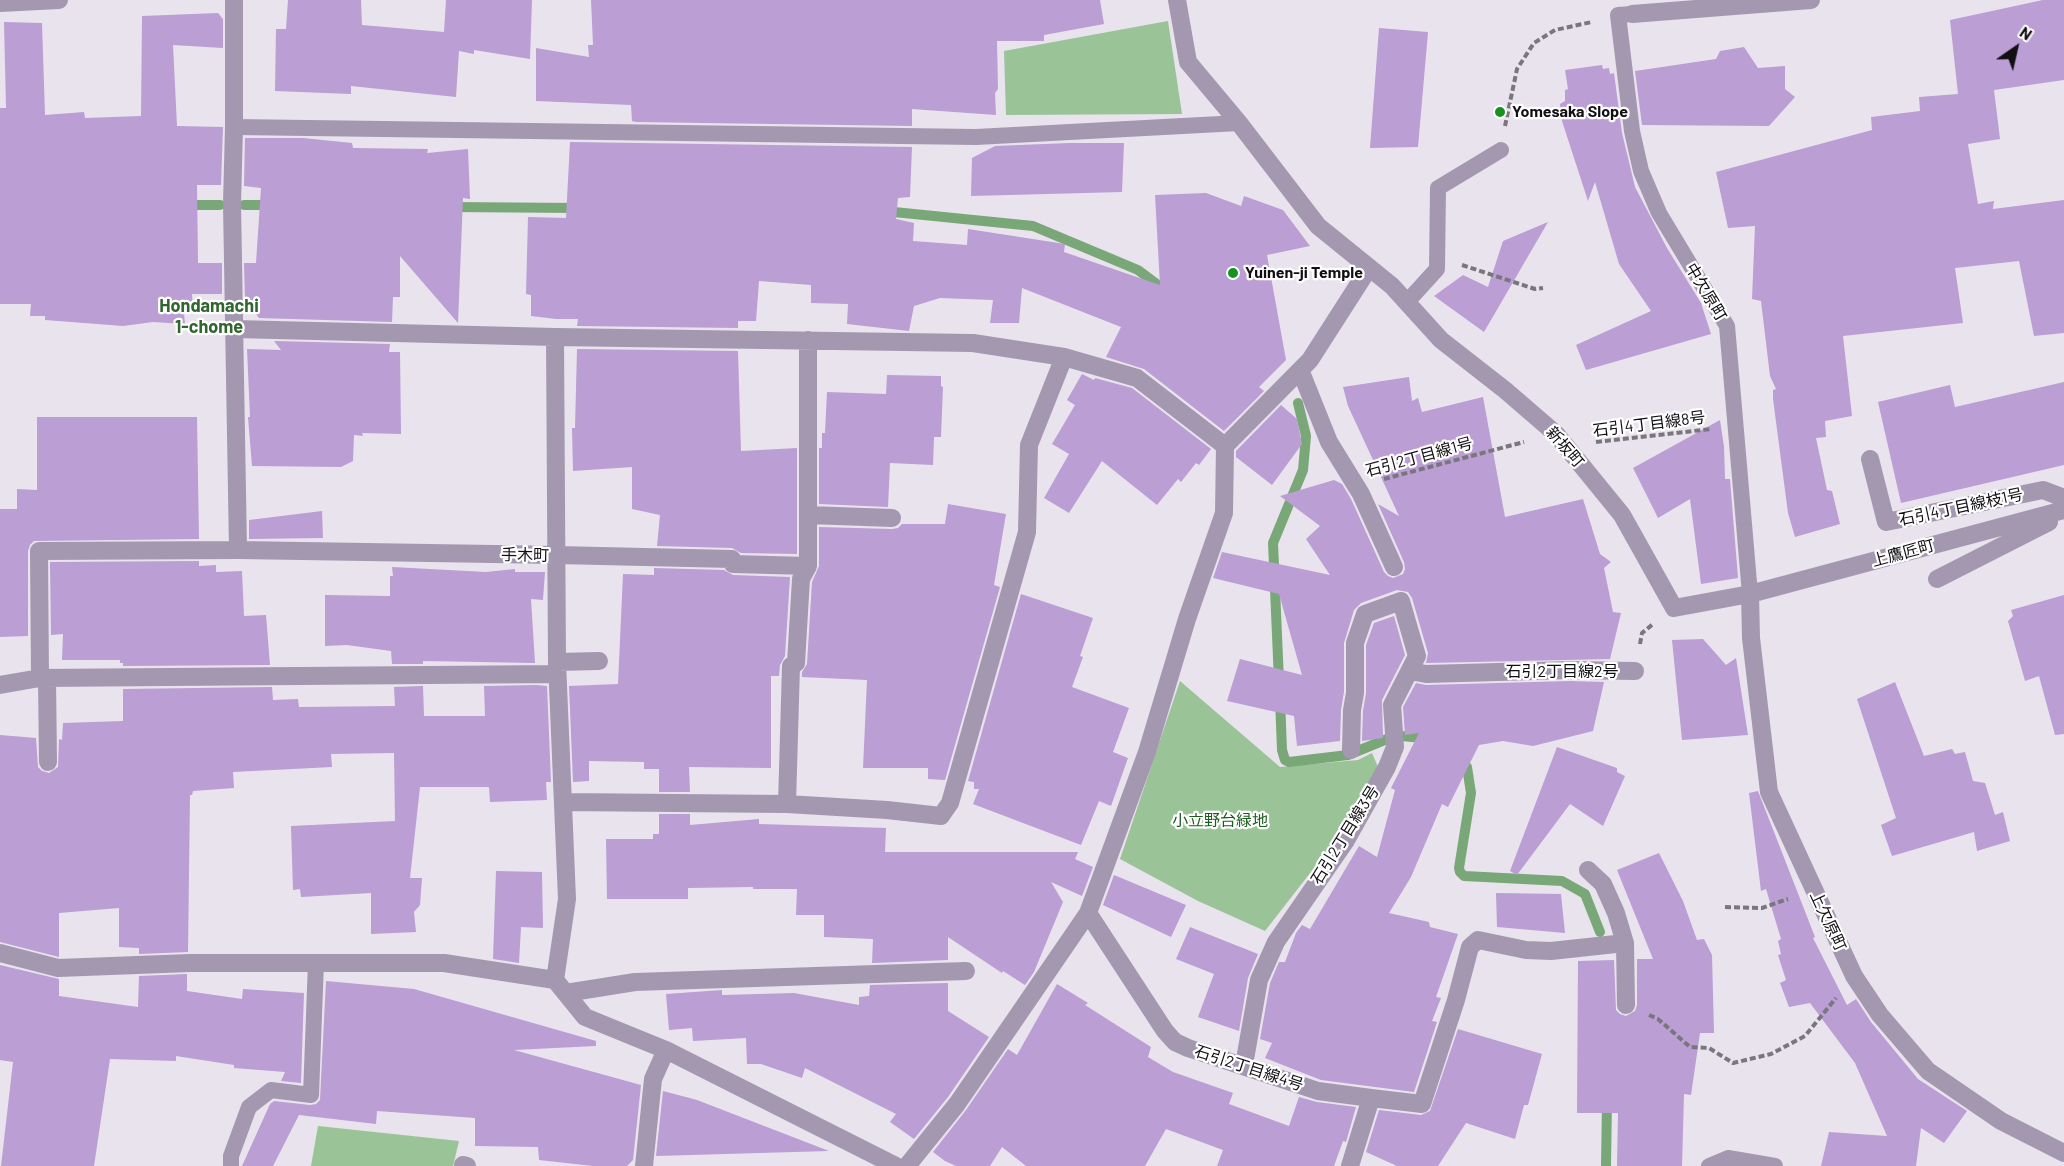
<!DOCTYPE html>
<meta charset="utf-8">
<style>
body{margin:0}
#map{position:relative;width:2064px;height:1166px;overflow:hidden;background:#e9e3ee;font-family:Barlow,sans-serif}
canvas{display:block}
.north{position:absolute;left:1986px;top:18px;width:60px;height:60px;-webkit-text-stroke:4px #fff;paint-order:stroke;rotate:34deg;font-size:16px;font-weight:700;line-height:24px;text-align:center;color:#110f13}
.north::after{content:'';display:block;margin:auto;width:21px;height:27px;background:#110f13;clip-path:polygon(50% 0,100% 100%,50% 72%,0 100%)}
</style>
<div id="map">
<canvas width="2064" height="1166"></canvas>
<div class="north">N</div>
</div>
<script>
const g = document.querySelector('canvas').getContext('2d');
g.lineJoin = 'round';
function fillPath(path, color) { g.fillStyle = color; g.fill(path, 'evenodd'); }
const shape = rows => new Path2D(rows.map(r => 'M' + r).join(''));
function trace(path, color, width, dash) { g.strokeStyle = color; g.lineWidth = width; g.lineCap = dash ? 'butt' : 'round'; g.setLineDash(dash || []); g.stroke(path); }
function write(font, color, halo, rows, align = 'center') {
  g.font = font + ' Barlow,"Noto Sans JP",sans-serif'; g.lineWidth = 4.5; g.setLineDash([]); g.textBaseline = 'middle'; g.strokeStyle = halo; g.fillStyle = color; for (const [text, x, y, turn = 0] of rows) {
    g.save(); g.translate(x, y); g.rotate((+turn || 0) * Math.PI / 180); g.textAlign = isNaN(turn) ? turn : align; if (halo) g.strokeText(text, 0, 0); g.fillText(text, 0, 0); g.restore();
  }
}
const green = shape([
 [1168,21,1182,114,1006,115,1004,51],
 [1180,681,1280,767,1358,760,1372,753,1378,767,1335,841,1265,931,1198,901,1120,859],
 [318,1126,459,1141,453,1166,311,1166]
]);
const stream = shape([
 [184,205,220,205],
 [244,205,274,205],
 [449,207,580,208],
 [884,211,1033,226,1138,270,1166,291],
 [1279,681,1273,543,1303,470,1306,436,1298,403],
 [1280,699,1282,750,1285,760,1289,762,1348,755,1387,739],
 [1402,736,1422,738,1429,741],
 [1458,758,1467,767,1471,793,1459,868,1460,872,1464,876,1562,881,1585,894,1600,932],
 [1606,1166,1607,1100]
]);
const building = shape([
 [288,0,361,0,362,25,444,32,446,0,532,0,530,59,474,50,474,54,459,51,456,97,351,86,351,94,275,91,276,29,286,29],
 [591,0,1100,0,1104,24,1044,35,1044,41,997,41,998,89,995,93,996,115,912,109,912,126,636,122,632,121,631,105,536,101,536,48,589,57,588,45,593,45],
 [2043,0,2064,0,2064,80,1994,90,2000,139,1968,144,1978,204,1994,201,1993,209,2064,200,2064,333,2034,336,2019,261,1955,268,1963,323,1843,336,1852,416,1825,421,1826,437,1816,438,1827,490,1832,491,1840,524,1795,537,1788,513,1773,399,1773,390,1776,389,1770,376,1761,301,1752,299,1755,226,1728,228,1716,172,1872,130,1871,117,1920,111,1919,97,1958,94,1950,20],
 [218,13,223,19,223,48,173,45,177,126,223,127,221,185,197,185,198,263,222,263,222,294,192,294,193,312,184,313,185,324,153,322,123,326,45,320,45,316,30,316,31,304,0,304,0,108,6,108,4,22,42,23,45,115,84,112,85,118,141,116,142,16],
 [1379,28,1428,32,1418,147,1370,148],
 [1744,47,1758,68,1785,66,1785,89,1795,97,1769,126,1642,125,1635,71,1716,59,1720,51],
 [1602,65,1603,69,1609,68,1610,74,1614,73,1622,133,1635,187,1667,248,1701,303,1711,334,1586,370,1576,345,1651,311,1619,264,1595,182,1588,201,1562,121,1560,104,1565,101,1565,90,1568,89,1565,70],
 [245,138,303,138,352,143,353,148,428,149,427,153,468,149,470,199,463,198,458,323,400,256,400,297,393,297,392,322,259,318,245,299,244,263,256,263,261,188,244,186],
 [570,142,912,147,910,197,898,198,896,219,914,223,913,241,967,245,968,229,1065,244,1064,252,1160,285,1155,195,1206,193,1241,206,1244,196,1283,210,1310,246,1267,255,1286,360,1259,387,1264,391,1224,431,1144,369,1106,357,1121,327,1022,288,1019,323,990,323,993,300,940,298,914,306,909,331,847,324,848,304,811,303,811,285,759,281,756,321,738,321,738,328,577,326,578,319,556,319,531,316,531,295,526,294,528,217,566,218],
 [1069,143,1124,143,1122,192,971,196,972,158,995,146],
 [1548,222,1484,332,1434,296,1463,275,1488,287,1503,241],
 [274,341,390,344,389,352,400,352,401,434,362,433,363,436,354,435,353,461,341,467,252,466,248,417,250,417,247,349,281,350],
 [577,349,738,351,741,451,797,448,797,554,741,553,732,548,657,546,660,515,632,509,632,467,573,471,572,428,575,428],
 [1082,374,1094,380,1095,378,1132,388,1211,449,1199,465,1196,463,1181,482,1178,479,1157,505,1102,461,1069,513,1044,498,1069,454,1052,444,1075,405,1067,400],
 [887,375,941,376,941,386,943,387,941,437,934,437,933,465,890,463,888,507,819,504,819,448,822,448,822,433,825,433,827,392,886,394],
 [1409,377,1412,401,1418,398,1422,412,1483,397,1505,517,1583,499,1600,554,1611,562,1604,568,1613,612,1621,613,1610,659,1426,663,1428,653,1412,598,1408,592,1397,590,1361,603,1354,610,1344,643,1344,692,1341,710,1340,741,1297,746,1294,716,1227,701,1240,659,1302,675,1279,594,1213,578,1222,552,1330,575,1306,539,1320,526,1280,496,1334,480,1342,484,1351,499,1384,572,1388,576,1393,578,1403,574,1405,569,1404,562,1378,504,1399,516,1348,406,1343,387],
 [2064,382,2064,465,1901,503,1878,402,1950,385,1955,407],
 [1281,405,1297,419,1302,444,1272,485,1236,457,1236,451],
 [37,417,197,417,199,539,34,541,30,545,28,551,28,636,0,637,0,509,17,509,17,489,37,490],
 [1720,420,1724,447,1725,479,1730,479,1738,578,1701,584,1690,499,1658,518,1633,468],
 [948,504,1006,514,994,585,1000,587,945,780,928,779,928,768,863,768,867,680,802,677,802,672,807,664,812,582,819,566,819,527,892,529,898,528,902,524,945,524],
 [322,511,323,538,249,539,249,520],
 [199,561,199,566,216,565,216,572,242,571,244,616,266,615,270,665,123,666,123,663,120,663,120,660,62,660,63,634,51,635,50,562],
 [392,567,486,572,515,569,515,572,545,572,543,600,531,599,535,663,423,661,423,664,392,664,391,651,347,645,325,646,325,595,390,596,390,576,393,576],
 [654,568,724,570,733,575,790,577,785,656,780,665,779,676,771,676,771,768,689,767,690,792,659,792,659,769,644,769,644,762,589,761,589,781,573,782,569,686,618,684,623,574,654,575],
 [1021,594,1093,618,1080,656,1083,657,1072,687,1129,708,1113,752,1128,758,1111,806,1099,801,1081,845,973,804,979,789,974,789,974,782,968,781],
 [2064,595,2064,734,2055,735,2039,676,2025,681,2008,621,2013,616,2011,610],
 [1394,616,1405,655,1382,700,1383,738,1362,741,1363,711,1366,693,1366,645,1374,623],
 [1703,639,1726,665,1736,658,1748,735,1682,740,1672,640],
 [1570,681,1604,682,1593,731,1533,746,1503,741,1479,745,1448,807,1442,804,1411,877,1389,913,1429,922,1430,927,1458,934,1436,997,1441,998,1432,1021,1437,1022,1414,1092,1321,1080,1265,1058,1272,1043,1260,1039,1270,983,1279,962,1285,962,1296,933,1302,925,1310,929,1359,846,1377,857,1395,790,1391,788,1419,733,1405,735,1403,707,1416,683,1426,685],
 [1895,682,1924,756,1952,749,1955,754,1965,752,1973,781,1985,783,1995,815,2003,812,2010,841,1977,851,1974,832,1892,856,1881,825,1896,818,1857,699],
 [536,685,547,686,551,782,546,782,547,800,490,802,489,787,420,787,410,878,422,878,420,905,414,912,416,932,371,934,371,893,301,897,300,889,293,890,291,826,395,821,394,753,331,754,332,767,233,772,234,788,193,791,192,795,190,795,188,952,139,954,139,948,119,947,119,908,59,913,59,957,0,942,0,735,36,738,38,767,42,771,49,773,58,767,59,739,62,740,63,723,123,721,123,689,272,687,273,700,298,699,299,707,395,706,394,687,423,686,424,716,485,716,484,686],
 [1557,747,1617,768,1617,772,1625,776,1603,826,1570,804,1517,875,1510,871],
 [1758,791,1815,937,1813,938,1847,1005,1856,999,1871,1022,1918,1079,1967,1111,1944,1143,1921,1128,1916,1166,1821,1166,1829,1132,1887,1136,1855,1063,1810,1003,1789,1007,1780,983,1786,980,1778,955,1781,954,1778,941,1781,939,1766,889,1761,891,1749,793],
 [659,814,690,814,690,825,759,819,759,824,886,828,885,852,1078,852,1075,859,1093,867,1082,896,1051,882,1063,902,1034,972,1025,985,1003,971,1002,973,948,937,948,960,872,963,873,939,824,937,824,915,796,915,797,889,753,889,753,887,688,888,688,899,607,899,606,839,653,839,653,834,659,834],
 [1659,853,1683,901,1697,940,1704,939,1712,955,1714,1033,1700,1033,1691,1095,1684,1094,1682,1166,1617,1166,1618,1113,1577,1113,1578,961,1614,960,1616,1010,1620,1014,1626,1016,1635,1011,1637,1005,1637,959,1653,959,1617,870],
 [496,871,542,872,543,928,521,927,519,963,493,959],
 [1114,875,1186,905,1171,937,1103,905],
 [1496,893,1561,894,1565,933,1497,927],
 [1190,927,1258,954,1248,978,1239,1031,1198,1017,1214,974,1176,959],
 [0,965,59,979,59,996,138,1007,139,976,187,974,187,991,242,999,243,989,304,993,301,1083,281,1081,285,1072,234,1068,234,1065,176,1056,176,1061,110,1059,94,1166,1,1166,13,1062,0,1060],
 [326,981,414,989,596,1041,596,1046,514,1050,641,1085,633,1160,627,1166,593,1166,539,1160,538,1147,475,1146,475,1118,377,1111,376,1124,299,1115,273,1166,242,1166,270,1104,274,1101,310,1105,316,1104,320,1100],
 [948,983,948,1011,989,1037,948,1097,914,1139,890,1122,896,1114,805,1068,802,1078,761,1064,747,1064,746,1038,693,1041,692,1028,669,1030,666,994,722,990,722,995,794,993,859,1005,859,997,869,996,870,985],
 [1057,984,1088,1003,1085,1005,1151,1047,1148,1057,1173,1072,1233,1093,1229,1104,1289,1126,1299,1097,1317,1102,1356,1107,1346,1142,1343,1141,1334,1166,1217,1166,1223,1150,1166,1129,1145,1166,1026,1166,1002,1147,990,1166,956,1166,945,1161,933,1152,966,1110,1008,1049,1017,1055],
 [1458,1029,1542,1054,1528,1105,1524,1105,1515,1139,1466,1123,1438,1166,1397,1166,1366,1152,1379,1110,1421,1115,1430,1111],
 [663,1091,697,1100,829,1151,656,1156]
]);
const path = shape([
 [1505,126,1517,69,1534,43,1555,30,1592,22],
 [1462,265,1535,289,1543,288],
 [1596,442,1711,429],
 [1384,479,1524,442],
 [1640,644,1642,633,1653,624],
 [1725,907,1762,908,1788,899],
 [1649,1015,1658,1019,1690,1047,1709,1048,1733,1063,1771,1054,1805,1036,1836,998]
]);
const service = shape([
 [1632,14,1618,15,1632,131,1641,171,1659,213,1727,326,1750,594],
 [234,127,976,137,1239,123],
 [1407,302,1437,269,1438,188,1501,150],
 [231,1166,231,1156,249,1107,271,1090,311,1095,316,962],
 [1709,1166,1728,1158,1775,1166]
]);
const minor = shape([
 [234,0,234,127,232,204,238,550],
 [1177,0,1188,62,1239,123,1318,226,1392,286,1441,340,1505,390,1556,434,1622,515,1674,608,1750,594,2064,510],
 [0,3,59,0],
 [1632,14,1811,0],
 [235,329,555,337,973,343,1064,357,1137,378,1225,446],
 [555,337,557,662,567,899,555,980],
 [1301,372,1329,442,1361,494,1394,567],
 [1870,459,1886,522,2043,490,2064,498],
 [809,515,892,518],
 [1937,579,2049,522],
 [1750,594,1751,638,1769,792,1854,976,1880,1015,1928,1071,2001,1121,2064,1153],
 [557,662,599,661],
 [1410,671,1426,674,1570,670,1635,671],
 [40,678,39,551,238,550,557,555,732,559,733,564,808,566],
 [47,678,48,762],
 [0,685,40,678,557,674],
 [563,802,787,804,887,810,941,816,950,803,1027,532,1029,445,1064,357],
 [787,804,791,666,796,663,801,579,808,566,808,340],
 [1588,870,1603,884,1616,913,1625,943,1626,1005],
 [1088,913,1165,1031,1175,1042,1188,1048,1318,1091,1371,1098,1350,1166],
 [0,953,58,968,190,963,444,963,555,980,585,1017,666,1050,896,1166],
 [566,993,635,982,966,971],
 [1244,1065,1259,980,1276,942,1345,842,1387,767,1395,747,1392,705,1417,656,1401,601,1365,614,1355,643,1355,693,1352,710,1351,750],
 [1371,1098,1422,1104,1456,1000,1470,947,1478,940,1526,950,1551,951,1625,943],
 [463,1165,467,1166],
 [644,1166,653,1079,666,1050],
 [907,1166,957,1104,1088,913,1147,752,1187,619,1224,513,1225,446,1310,360,1369,268]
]);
const markers = [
 [1500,112,6,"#179221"],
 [1233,273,6,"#179221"]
];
const poiNames = [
 ["Yomesaka Slope",1512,112],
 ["Yuinen-ji Temple",1245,273]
];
const streetNames = [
 ["中欠原町",1706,292,59],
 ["石引4丁目線8号",1649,424,-7],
 ["新坂町",1565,447,49],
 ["石引2丁目線1号",1419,457,-15],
 ["石引4丁目線枝1号",1961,507,-12],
 ["上鷹匠町",1903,553,-15],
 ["手木町",525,555,1],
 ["石引2丁目線2号",1562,672],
 ["石引2丁目線3号",1345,835,-58],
 ["上欠原町",1828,921,65],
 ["石引2丁目線4号",1249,1068,18]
];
const parkNames = [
 ["小立野台緑地",1220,821]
];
const neighbourhoodNames = [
 ["Hondamachi",209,306],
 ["1-chome",209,327]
];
fillPath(green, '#9ac398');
trace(stream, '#7aa778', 10);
fillPath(building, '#ba9ed4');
trace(path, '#7a767d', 4, [6, 3]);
trace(service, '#a498b0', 16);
trace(minor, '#a498b0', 18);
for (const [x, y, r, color] of markers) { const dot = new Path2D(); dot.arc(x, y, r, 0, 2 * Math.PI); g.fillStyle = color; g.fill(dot); trace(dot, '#fff', 2); }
write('bold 16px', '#110f13', '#fff', poiNames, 'left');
write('16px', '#110f13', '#fff', streetNames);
write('16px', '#1d5b1e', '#fff', parkNames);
write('bold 18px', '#306530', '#fff', neighbourhoodNames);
</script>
